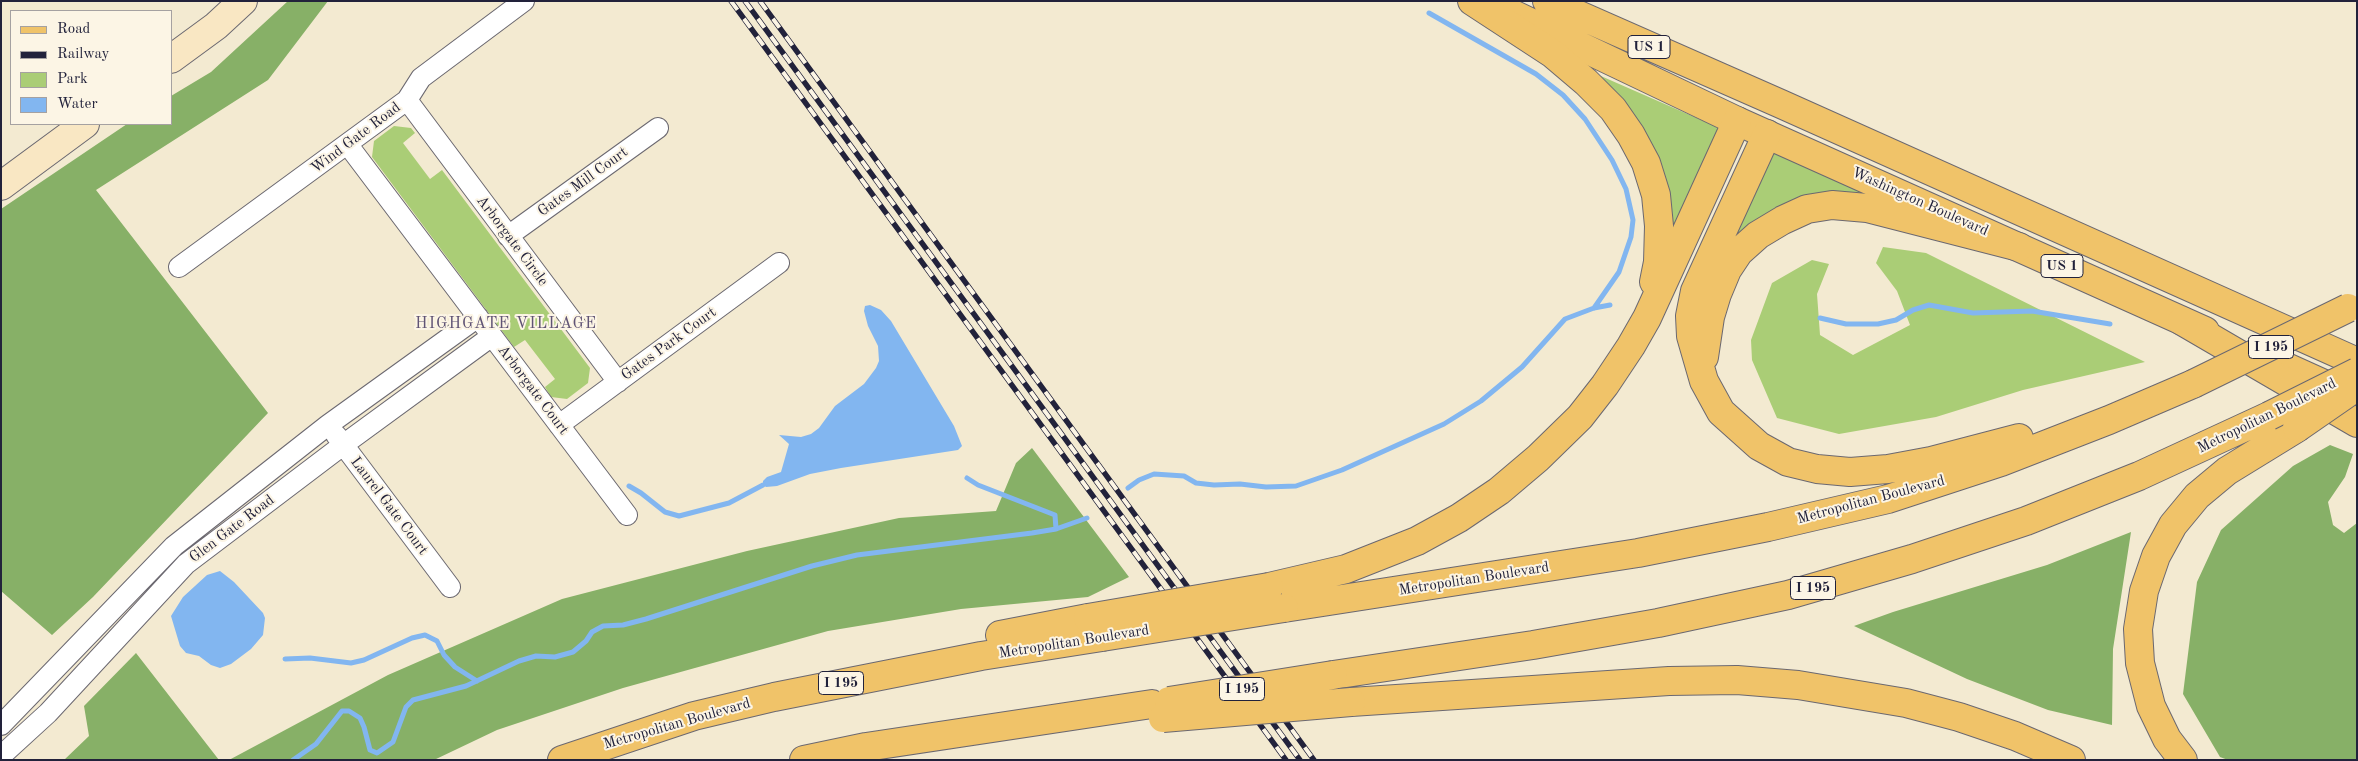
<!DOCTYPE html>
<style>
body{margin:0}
#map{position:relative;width:2358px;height:761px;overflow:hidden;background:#f3ead1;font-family:"Old Standard TT",serif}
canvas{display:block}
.frame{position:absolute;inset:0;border:2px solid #22223b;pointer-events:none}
.legend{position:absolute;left:10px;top:10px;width:162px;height:115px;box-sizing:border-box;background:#fcf5e5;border:1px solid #a5a1a1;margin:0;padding:6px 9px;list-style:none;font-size:15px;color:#22223b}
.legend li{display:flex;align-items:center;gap:10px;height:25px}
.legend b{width:25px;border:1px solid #a5a1a1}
</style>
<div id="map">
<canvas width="2358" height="761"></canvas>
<div class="frame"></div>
<ul class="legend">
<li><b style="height:6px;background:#f0c369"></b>Road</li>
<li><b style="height:6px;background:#22223b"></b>Railway</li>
<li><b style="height:14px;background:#aacd76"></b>Park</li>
<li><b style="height:14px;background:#82b6f0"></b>Water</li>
</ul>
</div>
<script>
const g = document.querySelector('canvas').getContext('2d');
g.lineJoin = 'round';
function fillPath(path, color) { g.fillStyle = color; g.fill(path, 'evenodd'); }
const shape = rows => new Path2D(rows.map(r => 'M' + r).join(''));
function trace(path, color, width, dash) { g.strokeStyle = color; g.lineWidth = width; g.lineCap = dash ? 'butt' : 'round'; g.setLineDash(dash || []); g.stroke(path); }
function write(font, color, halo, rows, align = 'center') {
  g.font = font + ' "Old Standard TT",serif'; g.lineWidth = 4; g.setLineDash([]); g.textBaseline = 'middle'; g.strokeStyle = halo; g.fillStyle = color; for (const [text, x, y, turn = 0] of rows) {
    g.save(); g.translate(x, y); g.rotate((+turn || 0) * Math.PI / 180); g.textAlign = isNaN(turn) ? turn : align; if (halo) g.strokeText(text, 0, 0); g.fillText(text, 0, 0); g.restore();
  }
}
const green = shape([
 [1594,73,1715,126,1719,130,1669,244],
 [394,126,411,128,415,133,403,143,430,179,442,170,590,368,588,383,567,399,551,397,545,387,555,379,525,340,514,347,372,157,374,141],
 [1777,153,1878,200,1736,238,1740,223,1772,154],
 [1883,247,1926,253,2145,362,2023,390,1936,417,1839,434,1777,418,1752,360,1751,340,1772,283,1812,260,1829,264,1817,294,1820,335,1853,355,1910,325,1897,291,1876,263]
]);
const forest = shape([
 [288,1,328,1,268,80,96,190,268,413,93,597,52,635,1,591,1,209,127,124,171,124,171,96,211,72],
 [2330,445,2353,454,2345,477,2328,502,2333,525,2344,533,2357,523,2357,760,2228,760,2220,757,2183,694,2197,582,2221,530,2293,466],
 [1032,448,1129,577,1088,597,961,609,828,631,623,688,497,730,434,760,229,760,388,675,562,599,747,551,899,518,996,511,1016,463],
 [2131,532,2113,649,2112,725,2048,710,1967,679,1854,626,1893,612,2047,565],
 [136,653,219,760,64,760,89,736,84,706]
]);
const water = shape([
 [870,305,881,310,891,321,954,426,962,446,958,450,841,468,810,474,777,486,766,487,763,485,763,481,767,477,781,472,789,444,779,435,801,437,811,434,819,428,835,406,864,384,876,368,879,361,878,346,868,326,864,311,865,306],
 [220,571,234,582,263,613,265,618,263,635,251,649,231,664,220,668,211,665,199,656,186,653,180,646,171,616,183,597,207,575]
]);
const stream = shape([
 [1429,13,1536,74,1563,95,1585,119,1612,160,1626,189,1633,220,1631,237,1619,272,1594,308],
 [1820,318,1846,324,1878,324,1896,320,1913,310,1929,305,1973,313,2032,311,2110,324],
 [967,478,978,485,1055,515,1056,529],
 [629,486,641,493,665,512,679,516,729,503,763,485],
 [1128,488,1139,480,1154,474,1184,476,1196,483,1214,485,1240,484,1266,487,1296,486,1342,470,1444,424,1481,401,1522,367,1565,319,1594,308,1610,305],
 [285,659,310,658,351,663,364,660,412,638,425,635,437,641,444,655,455,667,477,681],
 [293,760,316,744,342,711,349,711,360,718,364,727,370,750,377,753,393,742,406,707,413,700,466,686,519,661,536,656,555,657,573,652,586,641,592,632,603,626,623,625,646,619,812,566,857,555,1032,533,1056,529,1087,518]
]);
const street = shape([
 [407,100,618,382],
 [348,145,627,515],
 [508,236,658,128],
 [179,267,407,100,421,78,524,1],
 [559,425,779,263],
 [336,435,450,587],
 [1,725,174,546,328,425,478,317],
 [1,756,48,713,186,564,343,445,492,336]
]);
const secondary = shape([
 [171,59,216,26,243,1],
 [1,186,85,124]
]);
const primary = shape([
 [1547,1,1781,104,2357,362],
 [1496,6,1737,121,2205,331],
 [2262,356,2346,394]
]);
const highway = shape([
 [1472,1,1553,54,1586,82,1613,109,1631,135,1646,163,1656,195,1659,226,1658,262,1654,282],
 [1767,134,1695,291,1690,316,1691,336,1704,381,1721,412,1759,446,1788,462,1817,469,1850,472,1888,469,1931,461,2019,438],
 [2182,321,2357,423],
 [1704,357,1710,317,1717,294,1727,270,1739,252,1758,235,1783,220,1807,209,1832,205,1867,208,2019,247],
 [1269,587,1346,569,1417,541,1459,518,1499,491,1538,458,1580,417,1605,385,1631,346,1647,318,1737,121],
 [1284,608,1638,553,1768,527,1888,499,2001,462,2109,420,2193,384],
 [1000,635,1088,618],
 [1333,675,1533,645,1658,623,1788,595,1912,559,2026,521,2139,476,2269,416],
 [1351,702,1669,681,1737,680,1798,685,1906,703,1959,717,2015,736,2071,760],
 [562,760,694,716,774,697,981,656,1102,637],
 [804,760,866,747,1152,704],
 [2183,760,2167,739,2151,706,2140,663,2138,629,2144,591,2156,556,2173,525,2197,496,2227,471,2297,428]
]);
const rail = shape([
 [731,1,1286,760],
 [745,1,1300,760],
 [760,1,1314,760]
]);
const highwayBridge = shape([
 [2193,384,2348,308],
 [2269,416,2357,372],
 [2297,428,2349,392],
 [1088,618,1269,587],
 [1102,637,1284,608],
 [1169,701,1333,675],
 [1163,718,1351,702]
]);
const shields = [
 [1649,47,42],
 [2062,266,42],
 [2271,347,45],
 [1813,588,45],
 [841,683,45],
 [1242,689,45]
];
const shieldNames = [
 ["US 1",1649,47],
 ["US 1",2062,266],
 ["I 195",2271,347],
 ["I 195",1813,588],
 ["I 195",841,683],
 ["I 195",1242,689]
];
const streetNames = [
 ["Wind Gate Road",356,138,-37],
 ["Gates Mill Court",583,182,-36],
 ["Washington Boulevard",1920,202,24],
 ["Arborgate Circle",512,241,53],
 ["Gates Park Court",669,344,-36],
 ["Arborgate Court",533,390,53],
 ["Metropolitan Boulevard",2267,416,-26],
 ["Metropolitan Boulevard",1871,500,-15],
 ["Laurel Gate Court",389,506,53],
 ["Glen Gate Road",232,529,-37],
 ["Metropolitan Boulevard",1474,579,-9],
 ["Metropolitan Boulevard",1074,642,-9],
 ["Metropolitan Boulevard",677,724,-16]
];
const neighbourhoodNames = [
 ["HIGHGATE VILLAGE",506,324]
];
fillPath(green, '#aacd76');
fillPath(forest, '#87b067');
fillPath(water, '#82b6f0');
trace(stream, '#82b6f0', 5);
trace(street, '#6b6870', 22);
trace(secondary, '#6b6870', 30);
trace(primary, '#6b6870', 30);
trace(highway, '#6b6870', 30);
trace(street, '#fff', 20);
trace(secondary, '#f9e7c3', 28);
trace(primary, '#f0c369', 28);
trace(highway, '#f0c369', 28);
trace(rail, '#22223b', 5.5);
trace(rail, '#fcf5e5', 4, [11]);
trace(highwayBridge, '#6b6870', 30, []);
trace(highwayBridge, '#f0c369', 28);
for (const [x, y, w] of shields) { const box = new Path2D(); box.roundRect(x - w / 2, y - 11.5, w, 23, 4); g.fillStyle = '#fcf5e5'; g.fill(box); trace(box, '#22223b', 1); }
write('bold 14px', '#22223b', null, shieldNames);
write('15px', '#22223b', '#fcf5e5', streetNames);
g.letterSpacing = '1px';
write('16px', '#605475', '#fcf5e5', neighbourhoodNames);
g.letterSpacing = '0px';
</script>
